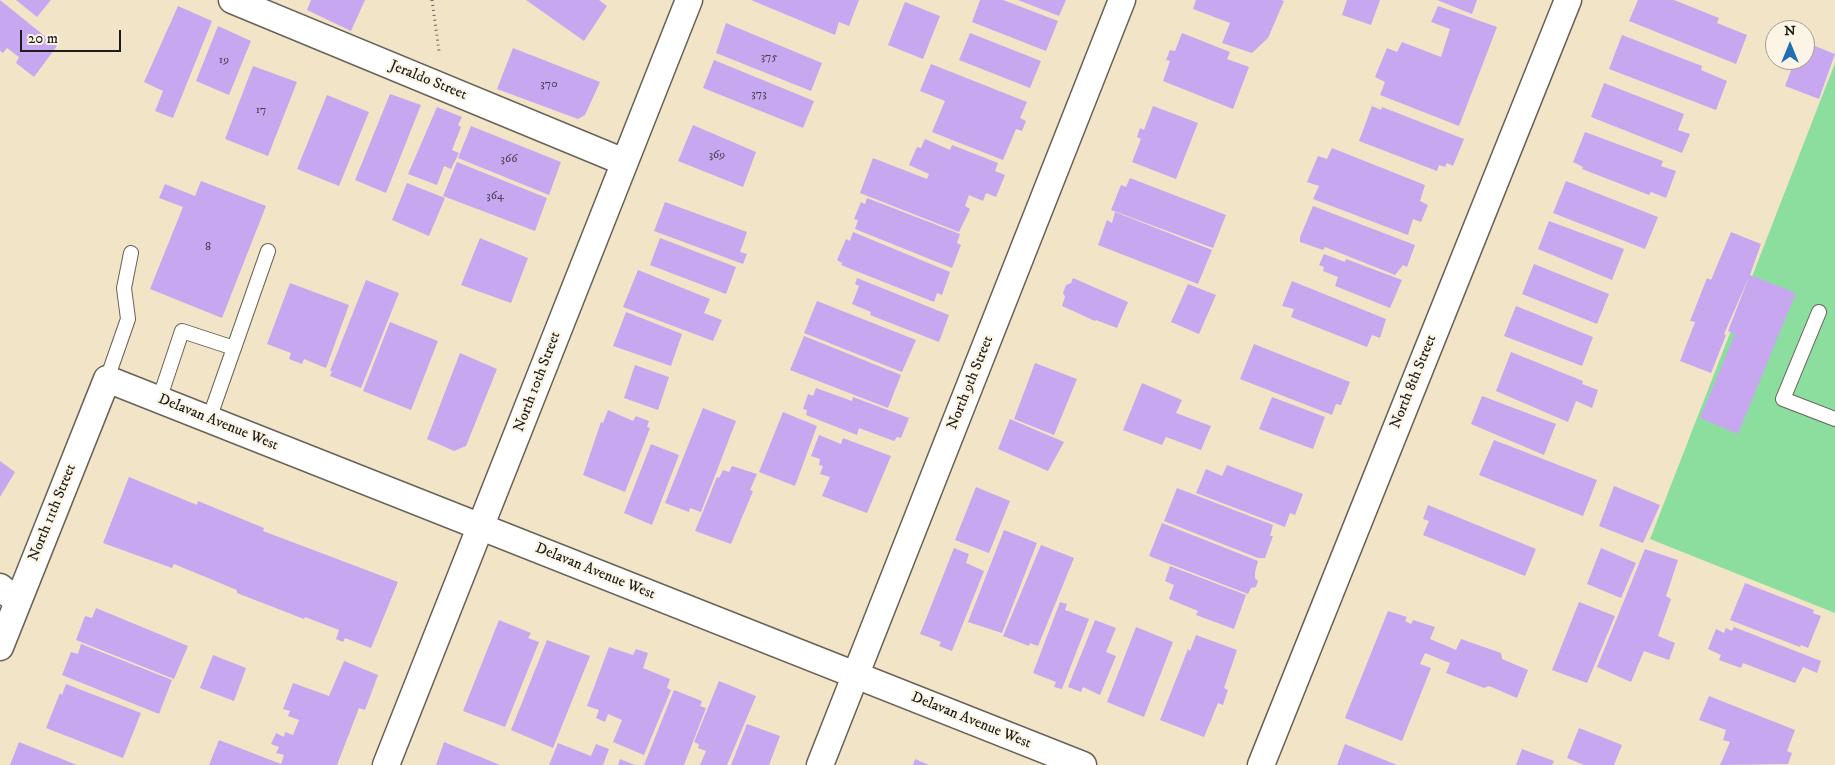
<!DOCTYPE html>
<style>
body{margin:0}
#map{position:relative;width:1835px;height:765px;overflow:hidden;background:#f2e4c7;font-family:"IM FELL DW Pica",serif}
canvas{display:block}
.north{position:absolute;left:1765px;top:20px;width:50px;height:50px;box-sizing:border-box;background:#fcf5e5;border:1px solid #a29e95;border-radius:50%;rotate:0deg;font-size:14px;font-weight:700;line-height:20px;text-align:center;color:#1c1c1c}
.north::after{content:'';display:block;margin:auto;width:18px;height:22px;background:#1f6fb2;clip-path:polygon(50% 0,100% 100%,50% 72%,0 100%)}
.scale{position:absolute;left:20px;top:30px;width:101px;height:22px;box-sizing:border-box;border:2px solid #1c1c1c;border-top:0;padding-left:6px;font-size:15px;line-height:18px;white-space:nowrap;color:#1c1c1c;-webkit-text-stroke:4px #fcf5e5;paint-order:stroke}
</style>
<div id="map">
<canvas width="1835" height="765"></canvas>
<div class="north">N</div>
<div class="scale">20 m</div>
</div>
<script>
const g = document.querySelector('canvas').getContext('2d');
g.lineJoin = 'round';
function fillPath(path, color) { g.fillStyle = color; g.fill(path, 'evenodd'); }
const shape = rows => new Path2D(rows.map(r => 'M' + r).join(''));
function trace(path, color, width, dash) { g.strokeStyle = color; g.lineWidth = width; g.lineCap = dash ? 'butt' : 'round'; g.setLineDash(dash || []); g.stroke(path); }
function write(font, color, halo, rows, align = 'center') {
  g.font = font + ' "IM FELL DW Pica",serif'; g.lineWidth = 4.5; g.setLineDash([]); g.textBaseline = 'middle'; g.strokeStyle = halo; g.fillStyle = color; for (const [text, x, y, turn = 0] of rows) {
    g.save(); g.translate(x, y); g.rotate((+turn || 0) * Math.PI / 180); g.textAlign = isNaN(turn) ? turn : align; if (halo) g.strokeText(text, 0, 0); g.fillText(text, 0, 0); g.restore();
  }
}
const green = shape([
 [1835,63,1835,613,1650,539]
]);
const building = shape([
 [0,0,57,46,34,77,16,63,19,57,7,48,3,53,0,51],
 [16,0,51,0,37,17],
 [311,0,365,0,351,31,307,10],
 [526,0,599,0,607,6,584,41],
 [751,0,859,0,849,26,839,22,835,35],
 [980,0,1003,0,1058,21,1046,51,972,22],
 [1018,0,1066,0,1059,16],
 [1196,0,1281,0,1284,1,1268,38,1252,53,1222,43,1230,23,1193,9],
 [1347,0,1380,0,1371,25,1342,15],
 [1437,0,1477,0,1472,14],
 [1638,0,1674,0,1719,18,1717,23,1747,35,1736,64,1629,21],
 [905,2,940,16,923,59,888,45],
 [178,6,212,21,173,118,155,111,163,91,144,82],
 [1438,6,1497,27,1459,126,1380,95,1385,82,1375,77,1387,48,1397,52,1402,42,1441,57,1450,29,1431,22],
 [726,23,822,63,811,91,716,53],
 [218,26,251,41,229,95,196,81],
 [970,33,1041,61,1030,88,959,60],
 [1182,33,1230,52,1227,59,1249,67,1233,109,1163,81,1170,61,1166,60,1170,50,1175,51],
 [1622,35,1702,66,1701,70,1727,81,1716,110,1609,69],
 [1805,42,1835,54,1819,99,1785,86,1795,60,1805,60],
 [513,48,600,82,585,115,578,119,497,89],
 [714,60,814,101,803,128,703,88],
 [931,64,1027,102,1020,118,1026,121,1022,131,1016,129,1003,160,932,132,945,101,920,91],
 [253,66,297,82,268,156,225,139],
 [1604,83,1684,114,1678,130,1690,134,1682,153,1591,117],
 [390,94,421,105,386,193,355,180],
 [327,95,369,112,339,186,297,169],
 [1153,106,1198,123,1176,179,1132,162,1141,139,1137,137,1140,128,1144,130],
 [1372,106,1381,110,1382,107,1464,139,1453,166,1447,163,1445,167,1439,165,1437,171,1359,141],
 [437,107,462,117,458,125,461,127,452,150,459,153,451,169,444,166,437,185,408,174],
 [693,125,756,152,743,187,678,161],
 [471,126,561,162,549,195,458,158],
 [1585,132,1663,161,1661,166,1676,171,1666,198,1651,192,1649,195,1582,169,1583,167,1573,162],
 [925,139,950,150,952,145,998,163,995,171,1005,175,996,197,986,193,983,201,969,195,965,206,970,209,959,232,860,193,873,158,927,179,929,174,909,165,917,147,921,148],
 [1332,148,1425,185,1420,201,1428,205,1421,222,1413,219,1408,235,1313,199,1319,186,1307,182,1318,156,1327,159],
 [457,162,547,198,535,231,443,196],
 [1130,178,1226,215,1213,248,1111,210,1121,185,1126,187],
 [201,181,266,206,222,318,150,289,183,207,159,198,165,184,195,196],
 [1566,181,1658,217,1645,249,1553,213],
 [407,183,445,198,429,236,392,220],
 [867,198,960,234,957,243,961,245,952,268,855,229,858,220,854,219,861,202,865,204],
 [665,202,747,232,740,252,747,254,743,264,654,231],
 [1313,206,1415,245,1407,267,1403,265,1395,275,1325,247,1323,250,1300,242,1300,237],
 [1115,212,1212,250,1198,284,1098,245,1107,220,1112,223],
 [1549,221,1624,249,1612,280,1538,249],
 [853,232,950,272,942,295,937,293,934,302,841,265,842,263,837,260,846,239,850,241],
 [1731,232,1761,244,1750,275,1796,293,1738,434,1700,418,1735,334,1728,331,1749,277,1724,334,1726,335,1711,373,1680,361,1695,322,1690,321,1707,278,1711,280],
 [480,238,528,258,511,303,461,285],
 [660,238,736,267,726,294,650,265],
 [1324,254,1345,262,1346,259,1402,280,1390,308,1335,286,1338,277,1323,271,1324,267,1319,265],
 [1534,264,1609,294,1597,324,1522,294],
 [638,270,710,299,704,313,722,320,713,341,623,307],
 [857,278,949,315,939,342,870,315,871,312,852,304,859,286,855,284],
 [1073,278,1128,302,1117,328,1096,320,1095,321,1062,306,1065,297,1063,293,1066,285,1071,283],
 [366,280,399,293,361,388,330,376,332,371,330,371],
 [1292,281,1386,319,1380,338,1372,335,1367,347,1291,317,1294,309,1282,306],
 [290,283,349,305,326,368,304,359,302,364,289,359,291,353,267,344],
 [1188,284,1216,295,1199,334,1171,322],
 [817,301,916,340,902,372,804,333],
 [1516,306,1593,337,1582,366,1504,336],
 [626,312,682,334,671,366,613,346],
 [390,322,438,341,411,410,363,391],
 [804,336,901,375,888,408,790,370],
 [1254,344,1350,382,1341,405,1336,404,1332,415,1240,379],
 [1511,352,1583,381,1582,384,1598,390,1592,408,1576,401,1568,422,1496,391],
 [460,353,497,369,466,446,454,451,427,439],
 [1035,363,1077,379,1054,435,1014,419],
 [635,365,669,377,658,410,624,398],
 [1142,383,1182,400,1176,413,1211,426,1201,450,1166,437,1162,445,1123,430],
 [816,388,852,401,853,397,909,418,901,438,897,437,894,441,859,428,857,435,806,415,807,410,803,409,808,394,813,396],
 [1482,396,1556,424,1544,455,1471,424],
 [1272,397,1325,417,1313,449,1259,429],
 [703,408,736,421,701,512,690,508,689,512,665,503],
 [608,410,633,421,636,416,649,421,647,427,650,428,625,492,583,475,601,422,603,423],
 [783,412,817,426,795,486,759,472],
 [1010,419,1064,442,1048,471,998,449],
 [819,435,841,444,843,438,891,456,867,513,822,496,830,477,820,474,823,466,819,465,820,459,811,456],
 [1494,440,1597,480,1583,516,1479,475],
 [651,444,679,455,652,525,624,513],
 [0,461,15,472,0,497],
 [1227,465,1303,494,1295,515,1290,513,1285,527,1196,493,1206,469,1222,476],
 [732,466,757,474,750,490,753,491,731,544,695,531,717,477,719,478,723,470,729,472],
 [129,477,197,505,198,501,264,528,263,531,398,582,371,648,345,638,343,642,336,639,339,630,305,617,304,619,237,593,237,590,174,564,172,568,103,543],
 [1614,486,1660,505,1643,543,1599,526],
 [976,487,1010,501,989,553,955,540],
 [1177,488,1273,525,1270,536,1273,536,1265,558,1258,558,1164,521],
 [1428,505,1536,549,1525,576,1423,535,1429,521,1423,519],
 [1162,523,1258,561,1255,572,1255,578,1258,581,1256,587,1251,588,1248,594,1149,556],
 [1004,530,1037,543,1002,633,968,622],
 [1041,545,1074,558,1038,646,1030,643,1029,646,1003,636],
 [954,548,969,554,966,563,984,571,952,651,939,646,941,642,920,634],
 [1601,548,1636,563,1621,598,1587,584],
 [1645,549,1678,560,1666,596,1671,599,1658,636,1675,643,1669,660,1644,651,1631,682,1597,667],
 [1170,566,1246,595,1234,629,1196,615,1198,611,1169,599,1174,585,1165,581],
 [1745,583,1814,610,1813,613,1821,616,1808,648,1801,645,1800,647,1730,620],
 [1060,602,1067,604,1065,610,1089,619,1062,689,1054,687,1056,682,1033,673],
 [1579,602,1615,616,1587,683,1552,670],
 [96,608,188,646,174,679,76,640,85,616,92,618],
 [1388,611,1407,617,1405,621,1411,624,1413,620,1435,627,1430,639,1456,650,1461,639,1501,653,1502,659,1528,670,1517,698,1489,686,1484,688,1446,673,1450,663,1425,653,1420,664,1431,668,1402,741,1345,718],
 [499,620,531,633,528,638,539,642,505,727,463,711],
 [1095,620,1116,628,1106,652,1116,656,1100,695,1083,687,1081,692,1068,687],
 [1136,627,1173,642,1144,717,1107,702],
 [1734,627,1821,661,1817,673,1803,667,1795,683,1743,663,1741,668,1719,660,1721,655,1708,649,1716,629,1724,633,1726,628,1732,631],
 [1196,635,1237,650,1224,688,1228,690,1223,705,1218,703,1204,737,1160,720,1188,649,1190,651],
 [547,640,590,656,553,748,511,730],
 [81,644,172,680,159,714,62,675,71,652,78,654],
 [609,647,633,655,636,649,648,653,643,668,670,679,667,688,671,690,644,755,613,742,622,720,608,714,605,722,596,718,599,710,587,706],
 [213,655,246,668,234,701,200,688],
 [344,661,378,675,365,710,359,708,337,765,209,765,219,740,281,764,284,755,276,753,279,747,271,744,276,733,284,737,285,732,293,735,299,720,288,716,290,711,283,709,293,683,329,696],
 [719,681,756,696,727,765,700,765,706,751,698,748,699,744,694,742],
 [66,684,141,713,123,758,46,728,60,693,62,695],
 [674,690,702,701,700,706,706,708,684,765,644,765],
 [1709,696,1795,730,1787,751,1792,753,1788,764,1720,765,1730,742,1723,740,1726,730,1699,720],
 [747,724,780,736,769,765,731,765],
 [1579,728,1622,745,1614,765,1584,765,1567,758],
 [19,742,77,765,10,765],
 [444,742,500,765,436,765],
 [558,743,591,756,596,744,609,749,603,765,549,765],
 [1345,744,1397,765,1337,765],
 [1522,749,1554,761,1552,765,1516,765],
 [620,759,635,765,618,765],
 [915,759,929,765,913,765]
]);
const path = shape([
 [432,0,439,51]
]);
const service = shape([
 [1819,312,1783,399,1835,419],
 [107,379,128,319,124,288,131,253],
 [159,400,182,331,234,348,268,251],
 [209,419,234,348]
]);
const minor = shape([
 [232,0,624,162],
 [0,587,18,602],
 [0,647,107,379,1083,765],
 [386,765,689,0],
 [820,765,1122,0],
 [1261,765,1568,0]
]);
const numberNames = [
 ["375",769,58],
 ["19",224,61],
 ["370",549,85],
 ["373",759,95],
 ["17",261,111],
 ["369",717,156],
 ["366",509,160],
 ["364",495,197],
 ["8",208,248]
];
const streetNames = [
 ["Jeraldo Street",428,81,22],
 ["North 10th Street",538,382,-69],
 ["North 8th Street",1414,382,-68],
 ["North 9th Street",971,383,-68],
 ["Delavan Avenue West",218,423,22],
 ["North 11th Street",53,513,-68],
 ["Delavan Avenue West",595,572,22],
 ["Delavan Avenue West",971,721,22]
];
fillPath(green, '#8cde9f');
fillPath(building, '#c7a8f0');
trace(service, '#676258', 16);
trace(minor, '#676258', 29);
trace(path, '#676258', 3, [1, 4]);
trace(service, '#fff', 14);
trace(minor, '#fff', 26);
write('12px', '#473f51', null, numberNames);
write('15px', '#1c1c1c', '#fcf5e5', streetNames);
</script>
